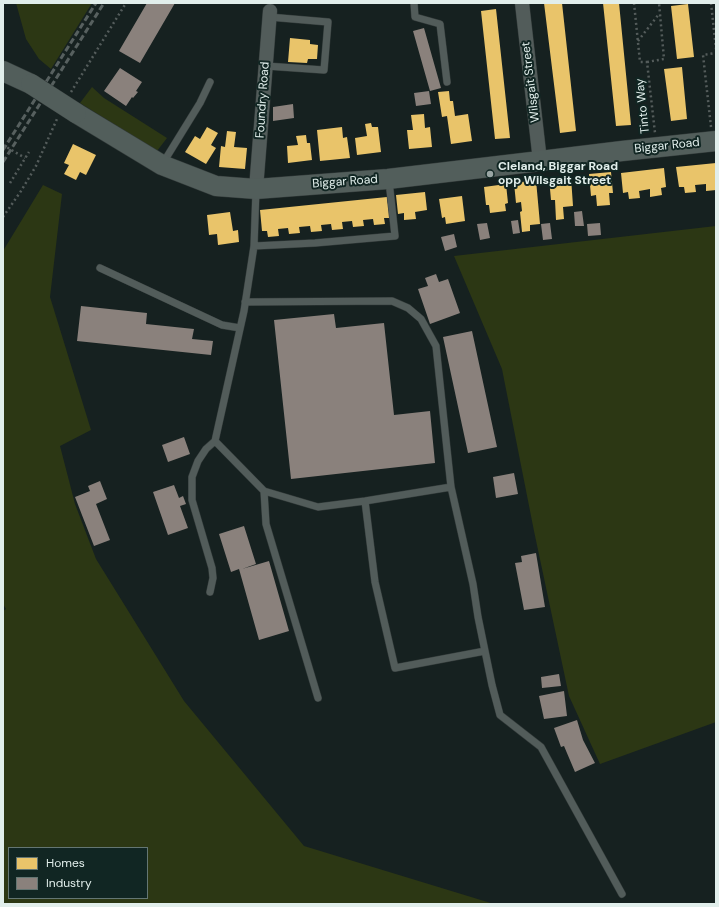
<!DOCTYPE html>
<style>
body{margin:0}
#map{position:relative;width:719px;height:907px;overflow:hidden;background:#162120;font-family:"DM Sans",sans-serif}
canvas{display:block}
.frame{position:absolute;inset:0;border:4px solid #e1eeeb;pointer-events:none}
.legend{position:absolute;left:8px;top:847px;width:140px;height:52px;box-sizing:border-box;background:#112623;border:1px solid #647673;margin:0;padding:5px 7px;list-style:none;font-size:12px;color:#e1eeeb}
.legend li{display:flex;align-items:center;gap:8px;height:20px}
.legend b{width:20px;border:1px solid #647673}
</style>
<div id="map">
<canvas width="719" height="907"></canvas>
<div class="frame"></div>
<ul class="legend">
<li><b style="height:11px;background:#e9c46a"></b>Homes</li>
<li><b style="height:11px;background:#8a817c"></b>Industry</li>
</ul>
</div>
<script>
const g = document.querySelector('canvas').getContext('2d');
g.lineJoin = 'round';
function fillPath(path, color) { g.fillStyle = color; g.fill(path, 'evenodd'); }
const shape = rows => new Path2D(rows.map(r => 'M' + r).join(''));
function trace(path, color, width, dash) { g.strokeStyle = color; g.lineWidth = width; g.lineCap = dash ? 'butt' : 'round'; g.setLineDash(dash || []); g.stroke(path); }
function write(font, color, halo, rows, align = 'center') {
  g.font = font + ' "DM Sans",sans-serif'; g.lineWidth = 4; g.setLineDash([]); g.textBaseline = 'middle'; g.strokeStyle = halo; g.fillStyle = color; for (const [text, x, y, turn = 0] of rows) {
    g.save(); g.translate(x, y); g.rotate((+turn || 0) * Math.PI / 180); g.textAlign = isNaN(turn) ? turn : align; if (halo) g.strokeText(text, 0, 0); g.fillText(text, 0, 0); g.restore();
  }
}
const green = shape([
 [16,3,92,3,51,69,39,59,26,39],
 [92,87,104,98,167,138,157,151,80,103],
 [43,185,62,194,50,297,91,430,60,446,75,504,96,559,184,701,304,846,494,904,3,904,3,611,6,609,3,604,3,251],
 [9,848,147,848,147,898,9,898],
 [716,226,716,722,600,764,569,696,534,531,502,369,454,256]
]);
const homes = shape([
 [544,3,562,3,576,131,560,133],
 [603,3,619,3,631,125,616,126],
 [688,4,694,57,677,59,671,6],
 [496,9,510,138,495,139,481,11],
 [290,38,310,40,310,44,318,45,317,59,308,59,307,63,288,62],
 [682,67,687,119,671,121,664,69],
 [449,91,450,101,453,101,455,116,468,114,472,141,451,144,447,116,442,117,438,92],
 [424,114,425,128,430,127,432,147,409,149,407,130,413,130,411,115],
 [371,123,372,127,378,127,381,152,357,155,355,138,367,136,365,124],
 [207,127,218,133,211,145,216,148,206,164,185,152,195,136,200,139],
 [342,127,343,138,347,137,350,158,320,161,317,130],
 [227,131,236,132,234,147,247,148,245,169,219,167,221,146,225,147],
 [306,135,307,143,310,143,312,160,288,163,287,146,298,145,296,136],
 [73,144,96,155,86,175,80,172,76,180,64,174,69,165,64,163],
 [716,163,716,190,706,191,706,184,695,185,696,192,685,193,684,187,679,187,676,167],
 [664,168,666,187,661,188,662,195,650,197,650,189,639,191,640,198,629,199,628,192,623,193,621,173],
 [611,172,613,193,609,193,610,205,597,206,596,195,591,196,589,174],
 [571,177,573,206,563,207,564,219,556,220,555,200,551,200,549,178],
 [536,180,540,224,530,225,530,231,522,232,520,212,522,211,521,202,516,203,514,183],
 [506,184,508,203,505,204,506,211,490,213,489,205,486,205,484,187],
 [425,192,427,210,415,212,416,219,404,220,404,213,398,214,396,195],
 [462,196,465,221,446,224,445,217,442,218,439,199],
 [387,197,390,218,384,218,385,224,374,225,373,219,363,220,364,226,353,227,352,221,342,222,343,229,332,230,331,224,321,225,322,231,311,232,310,226,299,227,300,233,289,234,288,228,278,229,279,236,268,237,267,231,262,231,260,210],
 [230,212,233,231,238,230,239,242,218,245,217,234,209,235,207,215]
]);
const industry = shape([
 [147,3,175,3,140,63,119,51],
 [424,28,441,88,430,91,413,31],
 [120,68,142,82,136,91,138,92,133,98,132,97,126,106,104,91],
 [429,91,431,104,416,106,414,93],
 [293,104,294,118,273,121,273,107],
 [582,211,584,226,575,226,574,212],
 [518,220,520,233,513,234,511,221],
 [487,223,490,238,480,240,477,224],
 [550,223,552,239,543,240,541,224],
 [600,223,601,235,588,236,587,224],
 [454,234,457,247,445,251,441,237],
 [436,274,439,282,448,279,460,313,430,324,418,289,428,286,425,278],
 [81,306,147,313,146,324,194,329,192,339,213,341,211,355,77,341],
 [334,314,336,328,384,323,394,415,430,411,435,463,291,479,274,320],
 [472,331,497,447,468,453,443,337],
 [184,437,190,454,168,462,162,445],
 [514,473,518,494,496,498,493,477],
 [100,481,107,499,96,504,110,540,94,546,75,497,90,491,88,486],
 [174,485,179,498,183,496,186,504,180,506,188,528,168,535,153,492],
 [244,526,256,564,242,569,269,561,289,631,259,640,239,569,231,572,219,534],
 [536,553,545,607,524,610,515,563,522,562,521,556],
 [559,674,561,686,542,688,541,677],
 [564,691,567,716,544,719,539,696],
 [577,720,583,740,595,763,575,772,564,746,561,747,554,728]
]);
const path = shape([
 [634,3,640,62,647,62,655,133],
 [711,3,716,49],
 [638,41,659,14],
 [647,62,664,59,659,3],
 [71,92,126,3],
 [711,127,703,55,716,53],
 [10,183,29,152],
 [3,217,21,191,36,166,57,119]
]);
const lane = shape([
 [414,3,415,17,440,24,447,82],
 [266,66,324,70,328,22,269,17],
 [163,163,200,103,210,82],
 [254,246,256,190],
 [100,268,222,325,240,328],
 [215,441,264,491,318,507,365,501,451,487,436,346,421,319,408,308,392,301,245,302],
 [451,487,473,584,478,617,492,685,500,715,541,747,622,894],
 [264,491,266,524,318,698],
 [365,501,375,582,395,668,485,651],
 [210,592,213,578,212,568,192,500,192,477,198,461,206,449,215,441,244,311,254,246,315,243,395,236,389,181]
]);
const street = shape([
 [522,3,540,161],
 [256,189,270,11]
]);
const secondary = shape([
 [3,71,31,84],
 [76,113,162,165,216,186,256,189,388,179,540,161,622,151,716,141]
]);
const rail = shape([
 [3,150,96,3],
 [3,162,104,3]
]);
const pathBridge = shape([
 [3,145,25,158]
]);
const secondaryBridge = shape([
 [31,84,76,113]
]);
const markers = [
 [490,174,4,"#9aa6a4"]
];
const streetNames = [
 ["Wilsgait Street",531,82,-97],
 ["Foundry Road",263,100,-86],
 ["Tinto Way",643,106,-96],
 ["Biggar Road",667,146,-6],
 ["Biggar Road",345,182,-4]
];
const poiNames = [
 ["Cleland, Biggar Road",498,167],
 ["opp Wilsgait Street",498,181]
];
fillPath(green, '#2c3714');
fillPath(homes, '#e9c46a');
fillPath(industry, '#8a817c');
trace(lane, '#333b3a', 8);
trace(street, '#333b3a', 15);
trace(secondary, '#333b3a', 21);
trace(path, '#545c5b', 2.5, [2, 3]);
trace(lane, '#525c5a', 7);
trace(street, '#525c5a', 14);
trace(secondary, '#525e5b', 20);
trace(rail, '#57605f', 3, [6, 3]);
trace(secondaryBridge, '#333b3a', 21, []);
trace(pathBridge, '#545c5b', 2.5, [2, 3]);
trace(secondaryBridge, '#525e5b', 20);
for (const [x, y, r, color] of markers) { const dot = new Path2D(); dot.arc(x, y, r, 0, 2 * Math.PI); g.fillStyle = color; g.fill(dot); trace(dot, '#112623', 1.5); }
write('12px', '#e1eeeb', '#112623', streetNames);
write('bold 12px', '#e1eeeb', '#112623', poiNames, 'left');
</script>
